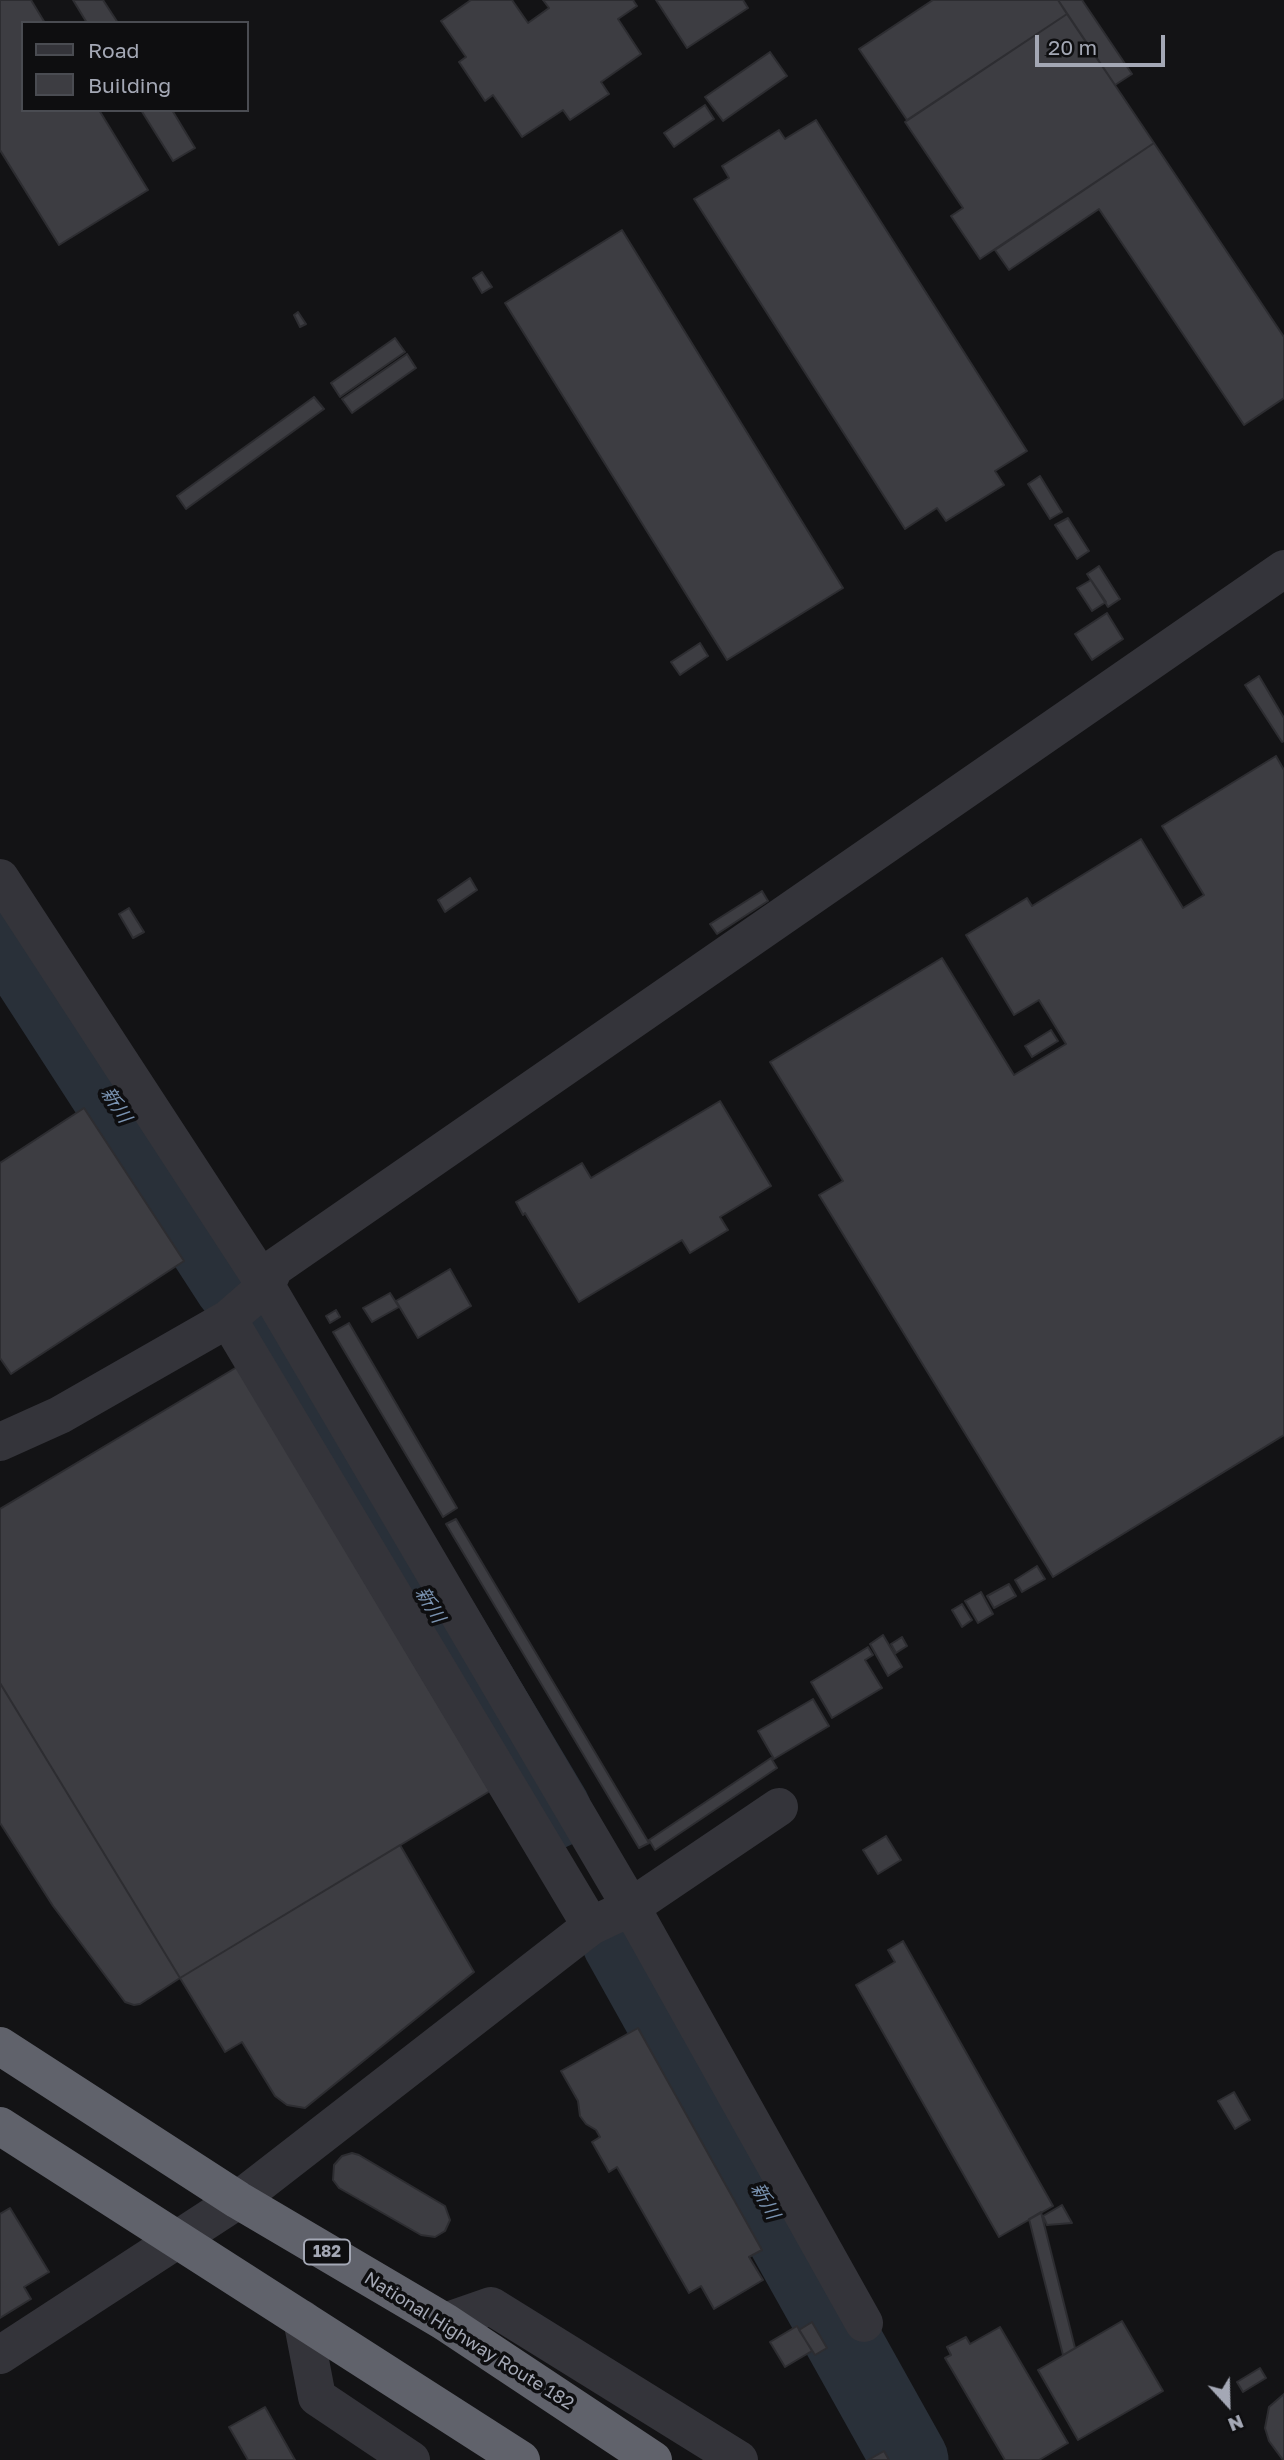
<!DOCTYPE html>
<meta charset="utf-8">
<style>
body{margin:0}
#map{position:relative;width:1284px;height:2460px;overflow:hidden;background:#131315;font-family:"Golos Text",sans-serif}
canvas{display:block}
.legend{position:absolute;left:21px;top:21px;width:228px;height:91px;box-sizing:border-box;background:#0e0e10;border:2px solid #4a4c52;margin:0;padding:9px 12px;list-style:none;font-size:21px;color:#a4a8b5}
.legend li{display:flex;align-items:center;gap:14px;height:35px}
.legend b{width:35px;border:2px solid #4a4c52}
.north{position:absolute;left:1193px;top:2369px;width:70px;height:70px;-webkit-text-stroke:5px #0e0e10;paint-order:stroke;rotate:158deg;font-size:19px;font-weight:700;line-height:28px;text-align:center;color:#a4a8b5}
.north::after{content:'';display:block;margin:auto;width:24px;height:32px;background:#a4a8b5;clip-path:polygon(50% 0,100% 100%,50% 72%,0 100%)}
.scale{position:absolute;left:1035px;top:35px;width:130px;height:32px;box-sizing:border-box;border:4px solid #a4a8b5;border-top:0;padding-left:9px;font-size:21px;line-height:24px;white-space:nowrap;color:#a4a8b5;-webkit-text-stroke:5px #0e0e10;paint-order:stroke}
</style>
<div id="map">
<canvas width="1284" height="2460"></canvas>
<ul class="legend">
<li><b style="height:9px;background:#34343a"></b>Road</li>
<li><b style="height:19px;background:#3d3d42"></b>Building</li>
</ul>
<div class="north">N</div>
<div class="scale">20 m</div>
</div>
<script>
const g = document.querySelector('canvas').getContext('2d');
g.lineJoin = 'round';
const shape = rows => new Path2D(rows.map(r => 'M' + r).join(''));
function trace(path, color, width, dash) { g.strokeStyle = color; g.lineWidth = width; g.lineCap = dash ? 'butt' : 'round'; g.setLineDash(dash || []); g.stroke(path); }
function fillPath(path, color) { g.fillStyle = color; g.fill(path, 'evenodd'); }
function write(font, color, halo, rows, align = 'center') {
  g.font = font + ' "Golos Text","Noto Sans JP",sans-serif'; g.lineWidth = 7; g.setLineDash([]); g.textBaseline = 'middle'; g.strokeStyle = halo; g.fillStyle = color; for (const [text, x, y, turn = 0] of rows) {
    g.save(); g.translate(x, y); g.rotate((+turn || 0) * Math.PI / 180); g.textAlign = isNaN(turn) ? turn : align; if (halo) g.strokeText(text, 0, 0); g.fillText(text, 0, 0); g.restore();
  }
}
const river = shape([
 [0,925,233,1285],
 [256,1322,304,1393,553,1811],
 [620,1941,910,2460]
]);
const building = shape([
 [0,0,31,0,45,23,23,23,23,110,99,110,148,190,59,245,0,150,0,0],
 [73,0,103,0,118,23,87,23,73,0],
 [471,0,512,0,528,23,549,8,543,0,633,0,637,6,618,19,641,54,601,82,609,94,570,120,563,110,522,137,493,95,485,101,459,62,466,57,441,21,471,0],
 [656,0,743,0,748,8,687,48,656,0],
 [933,0,1058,0,1067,14,907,120,859,49,933,0],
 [1058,0,1082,0,1132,74,1115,85,1058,0],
 [1067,14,1154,143,980,259,951,216,963,208,905,122,1067,14],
 [770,52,787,76,723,121,705,97,770,52],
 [705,105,714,119,674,147,664,133,705,105],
 [141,110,172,110,195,148,173,161,141,110],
 [816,120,1027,451,995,471,1004,485,946,521,937,508,905,529,694,199,729,178,722,166,779,130,785,139,816,120],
 [1154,143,1284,337,1284,398,1244,425,1099,209,1009,270,995,250,1154,143],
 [622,230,843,588,727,660,505,303,622,230],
 [482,272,492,287,482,293,473,278,482,272],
 [298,312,306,324,300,327,294,315,298,312],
 [395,338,405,352,340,397,331,383,395,338],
 [407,354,416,368,352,413,342,399,407,354],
 [314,397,324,409,186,509,177,496,314,397],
 [1040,476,1062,512,1050,519,1028,484,1040,476],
 [1068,518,1089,551,1077,559,1055,525,1068,518],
 [1099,566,1120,599,1108,607,1087,574,1099,566],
 [1091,580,1106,602,1092,611,1077,588,1091,580],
 [1107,613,1123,639,1092,660,1075,634,1107,613],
 [700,643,708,656,680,675,671,662,700,643],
 [1259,676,1284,718,1284,741,1282,742,1245,685,1259,676],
 [1276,756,1284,770,1284,1435,1053,1577,819,1195,843,1181,770,1062,942,958,1014,1075,1066,1044,1039,1000,1014,1015,966,935,1027,898,1032,906,1141,839,1183,908,1204,895,1162,826,1276,756],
 [470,878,477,890,445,912,438,900,470,878],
 [762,891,768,901,717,934,710,924,762,891],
 [129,908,144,932,133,938,119,914,129,908],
 [1051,1030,1058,1041,1032,1057,1025,1046,1051,1030],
 [720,1101,771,1186,720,1217,728,1230,690,1253,682,1240,579,1302,525,1213,523,1215,516,1202,582,1163,591,1178,720,1101],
 [84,1108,184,1261,11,1374,0,1358,0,1163,84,1108],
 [450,1269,471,1306,418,1338,396,1301,450,1269],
 [390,1293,399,1307,372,1322,363,1308,390,1293],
 [336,1310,340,1317,330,1323,326,1316,336,1310],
 [349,1323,457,1508,443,1517,333,1332,349,1323],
 [237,1367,490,1791,180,1978,0,1683,0,1509,237,1367],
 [456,1519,649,1843,639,1848,446,1524,456,1519],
 [1037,1566,1045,1579,1022,1592,1015,1580,1037,1566],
 [1009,1584,1016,1596,994,1608,987,1596,1009,1584],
 [981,1592,993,1614,978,1623,965,1601,981,1592],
 [962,1604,972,1620,962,1627,952,1610,962,1604],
 [883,1635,902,1667,888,1676,870,1644,883,1635],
 [902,1637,907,1646,896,1653,891,1644,902,1637],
 [868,1647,873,1655,865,1660,882,1688,832,1718,811,1682,868,1647],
 [0,1683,180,1978,140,2004,134,2005,125,2002,53,1906,0,1823,0,1683],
 [813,1699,829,1726,774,1759,758,1731,813,1699],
 [771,1758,777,1768,655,1850,649,1840,771,1758],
 [886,1836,901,1860,878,1874,863,1850,886,1836],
 [400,1845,474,1972,305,2108,287,2105,275,2096,242,2042,225,2052,180,1978,400,1845],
 [903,1941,1053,2206,999,2237,856,1985,895,1962,888,1950,903,1941],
 [638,2028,762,2250,749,2257,763,2280,714,2309,701,2286,689,2293,617,2167,609,2172,592,2142,600,2137,596,2130,586,2124,580,2116,578,2101,561,2071,638,2028],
 [1234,2092,1250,2120,1235,2129,1218,2101,1234,2092],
 [352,2153,359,2155,445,2206,450,2220,445,2231,435,2237,421,2235,339,2188,333,2180,334,2165,342,2156,352,2153],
 [1062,2205,1072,2223,1047,2225,1043,2216,1062,2205],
 [10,2208,49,2272,24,2287,31,2299,0,2318,0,2214,10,2208],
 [1041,2212,1075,2348,1063,2355,1029,2219,1041,2212],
 [1122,2321,1163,2391,1078,2440,1038,2370,1122,2321],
 [812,2322,827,2348,815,2355,799,2330,812,2322],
 [797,2326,812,2351,785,2367,770,2342,797,2326],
 [1000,2327,1068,2443,1039,2460,1005,2460,945,2358,951,2355,947,2347,966,2337,970,2344,1000,2327],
 [1260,2368,1266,2378,1243,2392,1237,2382,1260,2368],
 [1284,2394,1284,2460,1283,2460,1269,2441,1265,2428,1269,2407,1284,2394],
 [265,2407,295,2460,248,2460,229,2427,265,2407],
 [884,2451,889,2460,868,2460,884,2451]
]);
const street = shape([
 [0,878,266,1286,631,1907,864,2323],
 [228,1319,591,1926],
 [0,1442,60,1415,228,1319,266,1286,274,1268,1284,569],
 [302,2319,317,2397,411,2460],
 [445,2322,491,2306,739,2460],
 [0,2355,238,2200,591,1926,631,1907,779,1807]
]);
const highway = shape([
 [0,2046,238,2200,445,2322,653,2460],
 [0,2126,521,2460]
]);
const shields = [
 [327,2252,46]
];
const shieldNames = [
 ["182",327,2252]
];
const streetNames = [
 ["National Highway Route 182",469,2341,32]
];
const waterNames = [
 ["新川",116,1105,57],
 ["新川",430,1605,59],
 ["新川",765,2201,61]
];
trace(river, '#293039', 77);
fillPath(building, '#3d3d42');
trace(building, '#2d2d31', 2);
trace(street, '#34343a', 38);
trace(highway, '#60626b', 38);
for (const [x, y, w] of shields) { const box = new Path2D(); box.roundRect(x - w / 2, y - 12.5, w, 25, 5); g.fillStyle = '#0e0e10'; g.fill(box); trace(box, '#a4a8b5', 2); }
write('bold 16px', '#a4a8b5', null, shieldNames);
write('18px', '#a4a8b5', '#0e0e10', streetNames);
write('italic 19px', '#7a93b1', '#0e0e10', waterNames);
</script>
